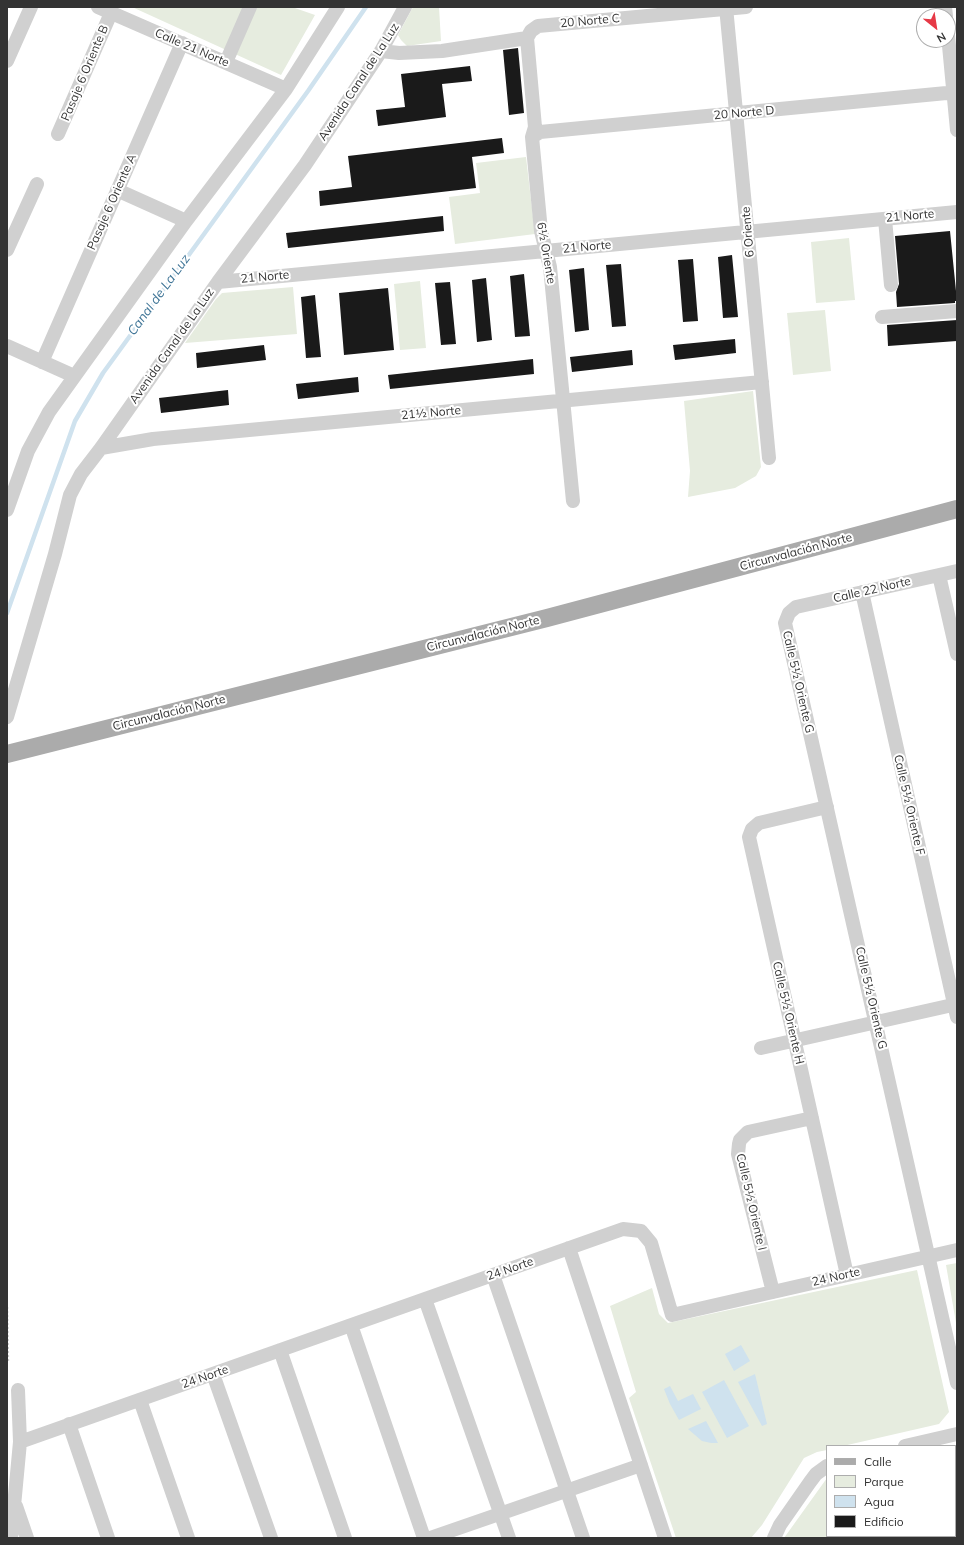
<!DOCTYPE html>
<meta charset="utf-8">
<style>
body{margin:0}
#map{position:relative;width:964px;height:1545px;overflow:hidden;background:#fff;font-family:Mulish,sans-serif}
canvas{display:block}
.frame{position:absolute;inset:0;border:8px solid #333;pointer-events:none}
.legend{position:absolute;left:826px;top:1445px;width:130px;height:92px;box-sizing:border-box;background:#fff;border:1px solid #adadad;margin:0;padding:5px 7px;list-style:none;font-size:12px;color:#333}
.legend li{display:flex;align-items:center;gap:8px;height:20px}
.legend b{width:20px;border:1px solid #adadad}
.north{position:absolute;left:916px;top:8px;width:40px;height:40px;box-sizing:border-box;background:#fff;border:1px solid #adadad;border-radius:50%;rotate:150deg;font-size:11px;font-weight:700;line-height:16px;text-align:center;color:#333}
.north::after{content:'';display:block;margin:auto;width:14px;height:18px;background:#e63946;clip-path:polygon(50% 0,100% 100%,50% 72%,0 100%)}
</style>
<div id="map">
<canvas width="964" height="1545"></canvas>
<div class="frame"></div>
<ul class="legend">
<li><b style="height:5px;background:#ababab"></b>Calle</li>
<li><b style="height:11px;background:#e6ecdf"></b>Parque</li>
<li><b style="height:11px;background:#cfe2ee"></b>Agua</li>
<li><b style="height:11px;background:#1a1a1a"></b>Edificio</li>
</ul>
<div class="north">N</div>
</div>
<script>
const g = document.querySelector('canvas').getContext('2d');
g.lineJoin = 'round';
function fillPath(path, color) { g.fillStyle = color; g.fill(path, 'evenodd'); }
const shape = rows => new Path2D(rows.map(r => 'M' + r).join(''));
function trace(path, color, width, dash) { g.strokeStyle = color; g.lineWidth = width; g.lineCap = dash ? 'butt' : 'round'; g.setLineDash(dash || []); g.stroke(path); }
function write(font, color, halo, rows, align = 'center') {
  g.font = font + ' Mulish,sans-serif'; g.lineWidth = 4; g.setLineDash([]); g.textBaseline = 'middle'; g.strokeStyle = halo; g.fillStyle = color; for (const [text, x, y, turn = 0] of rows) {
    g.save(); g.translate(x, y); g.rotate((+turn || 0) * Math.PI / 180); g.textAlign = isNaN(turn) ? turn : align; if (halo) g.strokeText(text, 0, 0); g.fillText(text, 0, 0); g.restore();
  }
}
const green = shape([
 [132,7,292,7,315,15,281,75],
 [413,7,439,7,441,41,407,46,401,40,398,35],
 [526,157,535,234,455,244,449,197,480,193,476,163],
 [849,238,855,300,816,303,811,242],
 [420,281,426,348,400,350,394,284],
 [293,287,297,334,185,343,216,299,222,293],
 [825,310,831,371,793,375,787,313],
 [753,391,761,467,756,476,735,488,688,497,690,471,684,401],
 [957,1263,957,1323,956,1323,946,1265],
 [917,1270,949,1412,939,1424,843,1446,827,1446,827,1450,817,1452,804,1458,762,1525,751,1538,676,1538,629,1398,636,1392,610,1306,652,1288,659,1314,668,1323],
 [827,1478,827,1536,830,1536,830,1538,784,1538]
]);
const water = shape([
 [741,1345,750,1361,734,1371,725,1354],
 [755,1374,767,1424,762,1426,738,1382],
 [724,1380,749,1426,727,1438,702,1392],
 [670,1386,678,1401,693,1394,701,1409,679,1420,670,1404,664,1389],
 [706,1421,718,1443,711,1443,702,1441,688,1429]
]);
const stream = shape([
 [7,613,75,421,103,373,308,91,366,7]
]);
const building = shape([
 [518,48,524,113,509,115,503,50],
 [470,66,472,81,442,84,446,117,378,126,376,110,405,107,401,74],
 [502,138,504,153,472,157,476,188,320,206,319,191,352,187,348,156],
 [443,216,444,231,288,248,286,233],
 [950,231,957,301,955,301,955,303,897,307,896,292,899,284,895,236],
 [732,255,738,317,723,318,718,257],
 [693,259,698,321,683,322,678,260],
 [621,264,626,326,612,327,606,265],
 [584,268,589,330,575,332,569,270],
 [524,274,530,336,515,337,510,276],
 [486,278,492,340,477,342,472,280],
 [450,282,456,344,441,345,435,283],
 [388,288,394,350,344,355,339,293],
 [315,295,321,357,306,358,301,297],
 [957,320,957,341,888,346,887,325],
 [735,339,736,353,675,360,673,345],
 [264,345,266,360,197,368,196,353],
 [632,350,633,365,572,372,570,357],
 [533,359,534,374,390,389,388,375],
 [358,377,359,392,298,399,296,384],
 [228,390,229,405,161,413,159,398]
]);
const path = shape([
 [7,1307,8,1363]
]);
const minor = shape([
 [98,7,286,89],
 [726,7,769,458],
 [945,7,946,16],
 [948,35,957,130],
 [381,51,399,53,442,51,527,38],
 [7,61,31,7],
 [226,62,250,7],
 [58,134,111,13],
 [532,137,540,132,957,92],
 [117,190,186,221],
 [885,219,891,285],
 [7,250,37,184],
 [218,282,957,212],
 [882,317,957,311],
 [7,346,74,376],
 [42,362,182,43],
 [101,448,153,439,762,382],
 [573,501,550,267,541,231,532,137,535,127,527,38,531,31,538,26,746,7],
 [7,510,28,451,49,412,186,221,286,89,338,7],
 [957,571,796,607,789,613,785,623,957,1383],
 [939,575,957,654],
 [862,592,957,1017],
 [7,717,55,554,70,495,81,474,101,448,218,282,305,165,381,51,405,7],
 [827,807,759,823,752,829,749,837,847,1275],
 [761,1048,957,1004],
 [569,1248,665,1538],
 [493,1275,583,1538],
 [773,1292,738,1154,739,1144,740,1140,748,1132,812,1118],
 [425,1299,509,1538],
 [351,1325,424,1538],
 [280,1350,345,1538],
 [213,1374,271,1538],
 [140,1400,188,1538],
 [69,1424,108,1538],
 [20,1442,623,1229,641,1231,651,1243,672,1315,957,1250],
 [905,1446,957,1434],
 [16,1506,27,1538],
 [11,1538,20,1442,18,1390],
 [430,1538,641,1465],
 [774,1538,780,1525,810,1482,816,1474,827,1466]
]);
const major = shape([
 [7,754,547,618,957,509]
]);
const streetNames = [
 ["20 Norte C",590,21,-5],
 ["Calle 21 Norte",192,48,23],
 ["Pasaje 6 Oriente B",85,73,-67],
 ["Avenida Canal de La Luz",359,82,-57],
 ["20 Norte D",744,113,-5],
 ["Pasaje 6 Oriente A",112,202,-66],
 ["21 Norte",910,216,-5],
 ["6 Oriente",748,232,-95],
 ["21 Norte",587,247,-5],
 ["6½ Oriente",546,253,80],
 ["21 Norte",265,277,-5],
 ["Avenida Canal de La Luz",172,346,-55],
 ["21½ Norte",431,413,-5],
 ["Circunvalación Norte",796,552,-15],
 ["Calle 22 Norte",872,590,-13],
 ["Circunvalación Norte",483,634,-14],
 ["Calle 5½ Oriente G",798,682,77],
 ["Circunvalación Norte",169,713,-14],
 ["Calle 5½ Oriente F",909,805,77],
 ["Calle 5½ Oriente G",871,998,77],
 ["Calle 5½ Oriente H",788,1013,77],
 ["Calle 5½ Oriente I",751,1202,77],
 ["24 Norte",510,1269,-19],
 ["24 Norte",836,1277,-13],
 ["24 Norte",205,1377,-19]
];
const waterNames = [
 ["Canal de La Luz",159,295,-54]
];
fillPath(green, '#e6ecdf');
fillPath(water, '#cfe2ee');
trace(stream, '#cfe2ee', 4.5);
fillPath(building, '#1a1a1a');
trace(path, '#cdcdcd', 2.5, [2, 2]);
trace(minor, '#d0d0d0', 14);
trace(major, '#ababab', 18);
write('12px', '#333', '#fff', streetNames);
write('italic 13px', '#3f7597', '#fff', waterNames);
</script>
